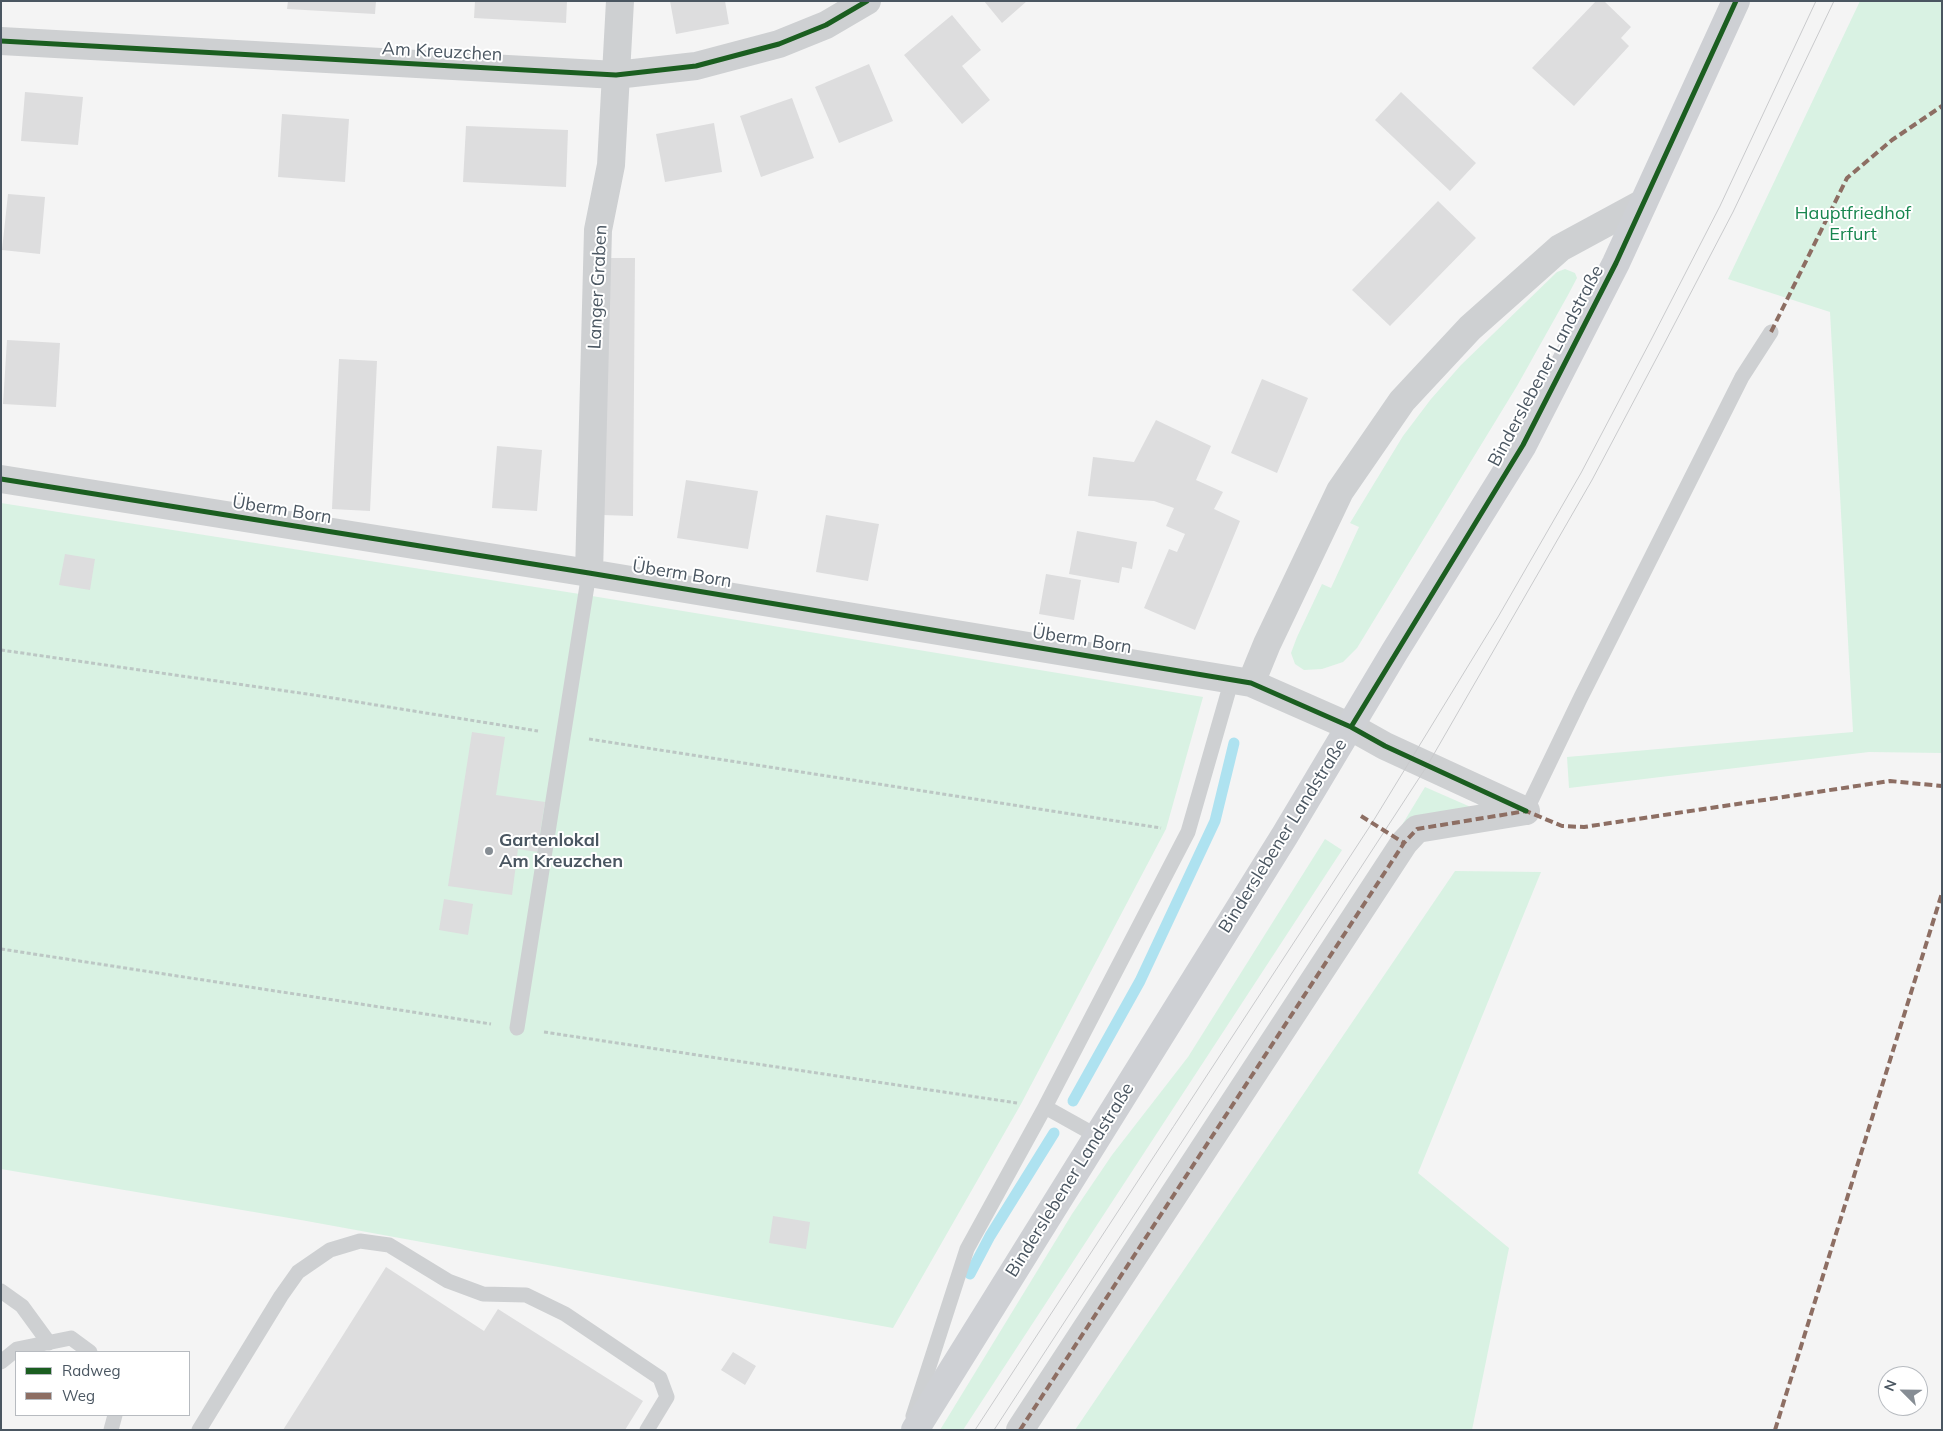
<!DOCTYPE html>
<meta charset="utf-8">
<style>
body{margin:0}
#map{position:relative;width:1943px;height:1431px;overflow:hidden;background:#f4f4f4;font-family:Mulish,sans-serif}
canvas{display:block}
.frame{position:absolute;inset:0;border:2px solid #4a5661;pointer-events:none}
.legend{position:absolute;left:15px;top:1351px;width:175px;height:65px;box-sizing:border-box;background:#fff;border:1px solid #b7bbc0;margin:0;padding:6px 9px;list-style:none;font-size:15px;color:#4a5661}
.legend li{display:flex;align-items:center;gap:10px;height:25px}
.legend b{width:25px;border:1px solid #b7bbc0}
.north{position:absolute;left:1878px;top:1366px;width:50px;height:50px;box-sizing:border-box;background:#fff;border:1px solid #b7bbc0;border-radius:50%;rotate:293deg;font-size:14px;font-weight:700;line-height:20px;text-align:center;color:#4a5661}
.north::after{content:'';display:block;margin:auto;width:18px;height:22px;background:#868d94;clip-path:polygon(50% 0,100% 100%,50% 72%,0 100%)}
</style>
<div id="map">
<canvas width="1943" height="1431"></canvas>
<div class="frame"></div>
<ul class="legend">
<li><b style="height:6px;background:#1b5e20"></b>Radweg</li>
<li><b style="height:6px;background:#8d6e63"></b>Weg</li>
</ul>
<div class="north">N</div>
</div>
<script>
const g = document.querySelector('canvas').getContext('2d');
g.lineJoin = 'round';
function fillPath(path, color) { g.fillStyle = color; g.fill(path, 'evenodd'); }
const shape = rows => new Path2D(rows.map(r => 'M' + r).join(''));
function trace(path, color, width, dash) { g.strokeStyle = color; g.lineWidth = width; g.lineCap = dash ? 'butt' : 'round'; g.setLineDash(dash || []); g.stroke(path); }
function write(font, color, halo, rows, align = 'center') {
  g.font = font + ' Mulish,sans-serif'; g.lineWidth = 4; g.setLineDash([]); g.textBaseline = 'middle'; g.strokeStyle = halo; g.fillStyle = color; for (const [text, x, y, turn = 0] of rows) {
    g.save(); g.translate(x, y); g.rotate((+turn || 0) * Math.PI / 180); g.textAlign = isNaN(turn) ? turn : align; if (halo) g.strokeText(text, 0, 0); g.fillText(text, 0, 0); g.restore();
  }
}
const green = shape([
 [1860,1,1942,1,1942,753,1869,752,1569,788,1567,757,1853,732,1830,312,1728,279],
 [1565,269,1575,273,1577,278,1568,295,1517,386,1357,648,1343,662,1322,669,1304,670,1295,664,1291,653,1297,637,1322,584,1331,588,1359,527,1350,523,1403,436,1431,399,1461,365,1557,272],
 [1,503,586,595,1203,697,1166,829,1021,1104,893,1328,301,1220,1,1169],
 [1425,787,1473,808,1468,818,1402,825],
 [1325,839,1342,850,963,1430,940,1430,1072,1214,1112,1155,1188,1057],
 [1455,871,1541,872,1418,1173,1509,1248,1472,1430,1075,1430]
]);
const stream = shape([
 [1073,1101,1140,981,1215,821,1234,743],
 [970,1274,990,1236,1054,1133]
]);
const building = shape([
 [288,1,376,1,375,14,287,9],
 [475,1,567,1,566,23,474,18],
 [670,1,725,1,729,24,676,34],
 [984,1,1027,1,1002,23],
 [1596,1,1604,1,1631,27,1621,38,1629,46,1574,106,1532,68],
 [952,15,981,50,962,66,990,100,962,124,904,55],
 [869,64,893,121,839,143,815,87],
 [25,92,83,97,78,145,21,141],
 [1401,92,1476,163,1450,191,1375,120],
 [792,98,814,158,761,177,740,116],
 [282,114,349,119,345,182,278,177],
 [714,123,722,172,665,182,656,134],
 [466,126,568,130,566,187,463,182],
 [8,194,45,197,40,254,2,250],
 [1438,201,1476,238,1390,326,1352,290],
 [604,258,635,258,633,516,602,515],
 [7,340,60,343,56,407,3,404],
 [339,359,377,361,370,511,332,509],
 [1262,379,1308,398,1277,473,1231,453],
 [1156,420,1211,446,1196,480,1223,492,1214,509,1240,521,1195,630,1144,608,1169,549,1177,552,1185,534,1166,526,1174,508,1154,501,1088,496,1093,457,1134,462],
 [497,446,542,450,537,511,492,508],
 [686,480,758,491,748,549,677,538],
 [826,515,879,524,868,581,816,572],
 [1077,531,1137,542,1132,569,1122,567,1119,583,1069,574],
 [65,554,95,559,90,590,59,585],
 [1046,574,1081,580,1074,620,1039,614],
 [472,732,505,737,496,795,545,802,537,852,518,849,512,895,448,886],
 [444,899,473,904,468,935,439,930],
 [773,1216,810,1222,806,1249,769,1243],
 [386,1267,484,1331,498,1309,643,1401,625,1430,283,1430],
 [733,1352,756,1366,745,1385,721,1370]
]);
const path = shape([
 [1,650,314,695,538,731],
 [589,739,1161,828],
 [1,949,491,1024],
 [544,1032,1017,1103]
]);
const service = shape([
 [1526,811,1581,697,1742,377,1771,332],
 [517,1028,589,573],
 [1045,1107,1097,1136],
 [1,1291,22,1306,49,1343],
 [1,1362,17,1349,71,1338,90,1352],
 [913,1416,967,1249,1045,1107,1188,832,1232,679],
 [111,1430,115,1415],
 [199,1430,281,1296,298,1272,330,1250,360,1241,389,1245,448,1281,483,1294,526,1295,565,1314,660,1378,667,1397,647,1430]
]);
const minor = shape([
 [1,41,616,75,696,66,779,44,826,25,867,1],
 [1,479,589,573,1251,683,1351,727,1385,746,1526,811],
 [589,573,598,230,611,165,620,1],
 [1251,683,1267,644,1340,491,1402,401,1470,328,1560,248,1643,203],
 [1020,1430,1404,843,1417,829,1526,811]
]);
const secondary = shape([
 [915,1430,1285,835,1395,651,1523,445,1616,263,1736,1]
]);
const tram = shape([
 [975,1430,1372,823,1498,617,1581,473,1651,340,1720,206,1816,1],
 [994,1430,1427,766,1592,480,1663,346,1733,212,1834,1]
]);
const quiet = shape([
 [1771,332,1847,178,1892,140,1942,106],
 [1361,816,1404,843],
 [1020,1430,1404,843,1417,829,1526,811,1562,826,1584,827,1890,781,1942,786],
 [1775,1430,1942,893]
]);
const cycleway = shape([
 [1,41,616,75,696,66,779,44,826,25,867,1],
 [1,479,589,573,1251,683,1351,727,1385,746,1526,811],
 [1351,727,1523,445,1616,263,1736,1]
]);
const markers = [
 [489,851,5,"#868d94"]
];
const streetNames = [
 ["Am Kreuzchen",442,52,3],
 ["Langer Graben",598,287,-87],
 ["Binderslebener Landstraße",1546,366,-62],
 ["Überm Born",282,510,9],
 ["Überm Born",682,574,9],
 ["Überm Born",1082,640,9],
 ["Binderslebener Landstraße",1283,836,-58],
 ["Binderslebener Landstraße",1070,1180,-58]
];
const parkNames = [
 ["Hauptfriedhof",1853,214],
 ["Erfurt",1853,235]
];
const poiNames = [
 ["Gartenlokal",499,841],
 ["Am Kreuzchen",499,862]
];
fillPath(green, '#d9f2e3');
trace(stream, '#aee2f0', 11);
fillPath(building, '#ddddde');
trace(path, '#bcc7c4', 3, [4, 2.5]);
trace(service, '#ced0d2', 15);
trace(minor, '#ced0d2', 28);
trace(secondary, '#ced0d4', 28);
trace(tram, '#c9cacc', 1);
trace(quiet, '#8d6e63', 4, [8, 4]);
trace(cycleway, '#1b5e20', 5);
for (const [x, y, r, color] of markers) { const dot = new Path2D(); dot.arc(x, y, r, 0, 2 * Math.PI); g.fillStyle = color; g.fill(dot); trace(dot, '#fff', 2); }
write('18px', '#4a5661', '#fff', streetNames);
write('18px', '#17864f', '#fff', parkNames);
write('bold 18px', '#4a5661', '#fff', poiNames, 'left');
</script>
